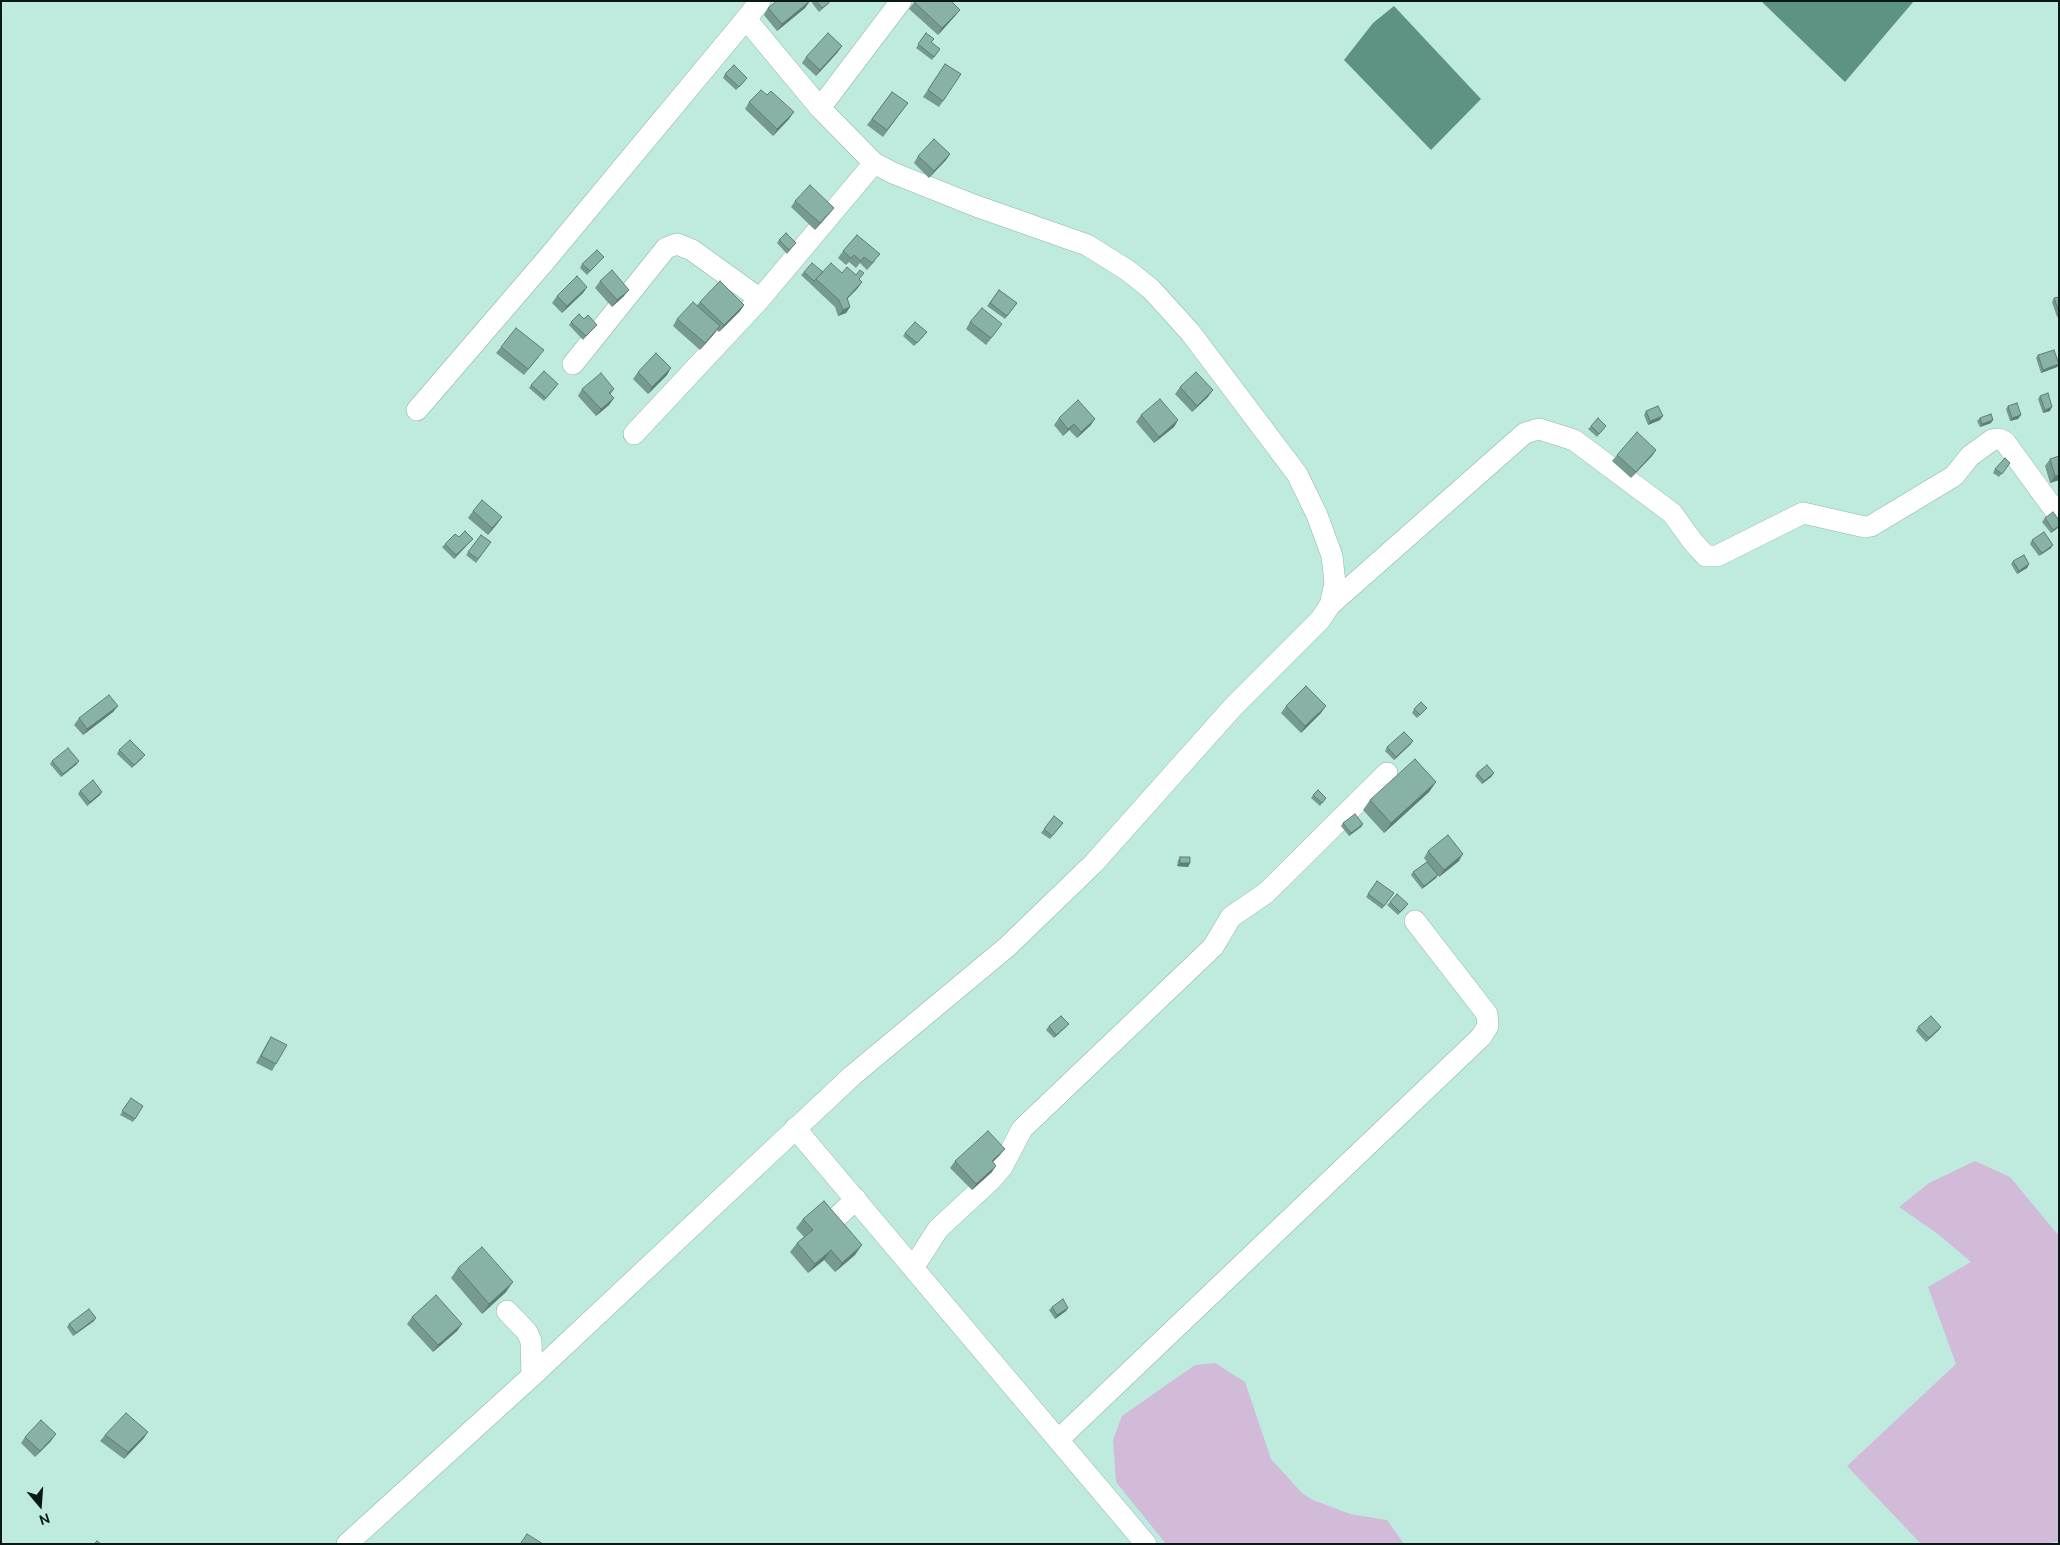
<!DOCTYPE html>
<style>
body{margin:0}
#map{position:relative;width:2060px;height:1545px;overflow:hidden;background:#bfeade;font-family:Ubuntu,sans-serif}
canvas{display:block}
.frame{position:absolute;inset:0;border:2px solid #091916;pointer-events:none}
.north{position:absolute;left:15px;top:1480px;width:50px;height:50px;-webkit-text-stroke:4px #bfeade;paint-order:stroke;rotate:162deg;font-size:14px;font-weight:700;line-height:20px;text-align:center;color:#091916}
.north::after{content:'';display:block;margin:auto;width:18px;height:22px;background:#091916;clip-path:polygon(50% 0,100% 100%,50% 72%,0 100%)}
</style>
<div id="map">
<canvas width="2060" height="1545"></canvas>
<div class="frame"></div>
<div class="north">N</div>
</div>
<script>
const g = document.querySelector('canvas').getContext('2d');
g.lineJoin = 'round';
function fillPath(path, color) { g.fillStyle = color; g.fill(path, 'evenodd'); }
const shape = rows => new Path2D(rows.map(r => 'M' + r).join(''));
function trace(path, color, width, dash) { g.strokeStyle = color; g.lineWidth = width; g.lineCap = dash ? 'butt' : 'round'; g.setLineDash(dash || []); g.stroke(path); }
const green = shape([
 [1975,1161,2010,1177,2059,1236,2059,1541,2045,1544,1921,1544,1847,1466,1956,1364,1928,1287,1971,1262,1938,1234,1899,1207,1929,1183],
 [1215,1363,1245,1382,1271,1459,1303,1494,1313,1500,1350,1514,1387,1520,1404,1544,1166,1544,1116,1482,1113,1440,1122,1416,1195,1365]
]);
const water = shape([
 [1761,1,1914,1,1845,82],
 [1394,6,1481,99,1431,150,1344,60,1373,23]
]);
const minor = shape([
 [760,1,746,19,820,108,874,163],
 [820,108,901,1],
 [573,364,666,248,677,244,692,250,760,299,874,163,893,173,976,206,1087,245,1127,270,1151,289,1190,332,1297,474,1317,515,1332,556,1335,583,1330,605],
 [417,410,546,260,746,19],
 [634,434,760,299],
 [795,1128,1146,1544],
 [833,1221,856,1199],
 [913,1268,938,1229,992,1179,1002,1167,1022,1129,1213,947,1231,917,1266,893,1387,773],
 [507,1311,527,1332,531,1341,532,1376],
 [1058,1440,1481,1037,1488,1026,1487,1014,1415,921],
 [347,1544,532,1376,853,1075,1007,947,1094,863,1233,707,1320,620,1330,605,1525,433,1539,429,1574,440,1672,513,1693,542,1706,556,1717,556,1803,513,1865,527,1871,526,1954,476,1970,456,1992,440,1999,439,2005,442,2059,516]
]);
const wall = shape([
 [810,1,805,8,777,31,764,15,768,8],
 [813,1,828,1,826,6,819,12,812,3],
 [915,1,960,10,955,16,938,35,909,9],
 [926,33,931,42,940,49,932,60,916,48],
 [842,46,837,53,816,76,802,63,806,57],
 [945,64,961,74,939,107,923,97],
 [725,74,745,81,736,90,723,78],
 [892,92,908,103,883,137,867,125],
 [767,95,789,119,773,136,745,109,749,102],
 [950,154,946,160,929,178,914,163,918,156],
 [795,201,834,208,829,214,815,230,791,207],
 [857,235,875,261,867,270,860,263,856,268,849,262,846,265,838,258,843,251],
 [779,240,796,243,787,254,777,243],
 [604,257,587,275,580,268,582,264],
 [804,272,823,272,842,273,859,280,862,282,857,289,847,299,850,307,846,313,838,316,835,307,801,275],
 [600,281,624,296,612,307,595,288],
 [587,287,583,293,562,313,552,303,557,296],
 [999,290,1017,303,1005,319,987,306],
 [2059,297,2059,316,2057,317,2052,302,2054,298],
 [700,302,744,305,740,311,719,332,717,330,700,350,673,326,677,319,697,305],
 [584,319,597,325,583,340,569,325,571,322],
 [970,322,997,331,986,345,966,329],
 [905,333,924,336,914,346,903,336],
 [501,347,539,357,524,375,496,353],
 [2038,355,2059,363,2059,365,2057,367,2041,373,2036,358],
 [638,372,667,375,648,394,633,379],
 [531,385,556,387,544,401,529,388],
 [1180,387,1208,397,1192,412,1175,394],
 [582,389,614,389,610,395,614,398,609,405,596,416,578,396],
 [2040,396,2050,411,2043,413,2038,399],
 [2008,406,2021,415,2018,419,2010,421,2006,409],
 [1646,411,1660,420,1648,425,1644,415],
 [1141,415,1178,420,1174,427,1154,443,1136,422],
 [1059,418,1091,425,1077,438,1069,430,1063,436,1054,425],
 [1980,418,1991,423,1980,427,1977,421],
 [1591,426,1606,426,1597,437,1588,429],
 [1656,450,1652,456,1631,478,1612,461,1617,455],
 [2050,459,2059,480,2050,483,2045,466],
 [2010,463,1999,477,1993,473,1995,469],
 [473,511,502,517,488,535,468,518],
 [2045,518,2059,520,2059,527,2051,533,2042,522],
 [481,535,491,542,476,563,466,555],
 [459,537,473,539,454,559,442,547,445,544],
 [2032,540,2051,548,2039,556,2030,544],
 [2013,561,2029,564,2027,568,2017,574,2011,564],
 [118,706,113,712,83,735,74,725,79,718],
 [1286,706,1321,713,1301,733,1281,713],
 [1427,708,1417,718,1412,713,1414,709],
 [1413,741,1410,745,1394,760,1385,751,1387,747],
 [119,750,143,758,132,768,117,754],
 [52,761,77,764,61,777,50,764],
 [1477,773,1494,773,1491,777,1482,784,1475,776],
 [1436,782,1429,792,1384,833,1363,810,1370,800],
 [80,791,102,792,100,795,87,806,78,794],
 [1313,795,1326,798,1320,806,1311,798],
 [1054,816,1063,823,1050,839,1041,833],
 [1343,823,1363,824,1361,827,1349,836,1341,826],
 [1428,851,1459,861,1439,877,1438,875,1436,878,1422,889,1411,875,1413,872,1427,862,1424,858],
 [1180,857,1190,863,1188,867,1177,866,1178,860],
 [1377,881,1394,893,1382,909,1366,897],
 [1390,902,1406,907,1398,915,1387,905],
 [1049,1026,1066,1027,1054,1038,1046,1030],
 [1918,1027,1939,1030,1926,1042,1916,1031],
 [271,1037,276,1064,272,1071,256,1063,267,1043],
 [131,1098,135,1119,133,1122,120,1115],
 [1000,1155,993,1162,992,1172,972,1190,950,1168,955,1161],
 [803,1219,855,1255,835,1272,824,1260,808,1273,790,1252,797,1243,804,1237,796,1228],
 [458,1268,506,1292,482,1314,451,1278],
 [1052,1307,1068,1308,1066,1311,1055,1319,1049,1310],
 [412,1317,462,1324,457,1331,433,1352,407,1324],
 [94,1321,73,1336,67,1327,69,1324],
 [105,1435,144,1438,124,1459,100,1441],
 [25,1437,51,1441,35,1457,21,1443]
]);
const shadedWall = shape([
 [810,1,805,8,777,31,782,24],
 [960,10,955,16,938,35,942,28],
 [842,46,837,53,816,76,820,70],
 [794,112,789,119,773,136,777,129],
 [950,154,946,160,929,178,934,171],
 [834,208,829,214,815,230,820,223],
 [862,282,857,289,842,304,847,298],
 [587,287,583,293,562,313,567,306],
 [629,290,624,296,612,307,617,300],
 [744,305,740,311,719,332,724,325],
 [850,307,846,313,838,316,843,310],
 [720,326,715,333,700,350,705,343],
 [2059,364,2057,367,2041,373,2043,370],
 [671,368,667,375,648,394,652,387],
 [1213,390,1208,397,1192,412,1197,406],
 [614,398,609,405,596,416,601,409],
 [2052,407,2050,411,2043,413,2045,410],
 [2021,415,2018,419,2010,421,2012,418],
 [1663,416,1660,420,1648,425,1650,421],
 [1095,419,1091,425,1077,438,1081,432],
 [1178,420,1174,427,1154,443,1159,437],
 [1993,420,1991,423,1980,427,1982,424],
 [1074,424,1069,430,1063,436,1068,429],
 [1656,450,1652,456,1631,478,1636,472],
 [2059,475,2059,480,2050,483,2055,476],
 [502,517,498,523,488,535,492,528],
 [2059,526,2059,527,2051,533,2053,530],
 [473,539,470,542,454,559,456,555],
 [2053,545,2051,548,2039,556,2042,553],
 [2029,564,2027,568,2017,574,2019,571],
 [118,706,113,712,83,735,87,729],
 [1326,706,1321,713,1301,733,1305,726],
 [1413,741,1410,745,1394,760,1396,757],
 [79,761,77,764,61,777,63,774],
 [1494,773,1491,777,1482,784,1484,781],
 [1436,782,1429,792,1384,833,1391,823],
 [102,792,100,795,87,806,90,802],
 [1363,824,1361,827,1349,836,1351,833],
 [1463,854,1459,861,1439,877,1444,870],
 [1180,863,1190,863,1188,867,1177,866],
 [1438,875,1436,878,1422,889,1424,886],
 [1069,1024,1066,1027,1054,1038,1056,1035],
 [1941,1027,1939,1030,1926,1042,1929,1038],
 [1005,1149,1000,1155,987,1167,992,1161],
 [996,1166,992,1172,972,1190,976,1184],
 [862,1245,855,1255,835,1272,842,1263],
 [831,1250,824,1260,808,1273,815,1264],
 [513,1282,506,1292,482,1314,489,1304],
 [1068,1308,1066,1311,1055,1319,1057,1315],
 [96,1318,94,1321,73,1336,76,1333],
 [462,1324,457,1331,433,1352,438,1345],
 [148,1432,144,1438,124,1459,128,1452],
 [56,1434,51,1441,35,1457,40,1451]
]);
const building = shape([
 [777,1,810,1,782,24,768,8,777,1],
 [816,1,828,1,829,3,822,8,816,1],
 [915,1,951,1,960,10,942,28,914,2,915,1],
 [828,33,842,46,820,70,806,57,828,33],
 [926,33,934,39,931,42,940,49,934,57,918,44,926,33],
 [945,64,961,74,943,101,928,90,945,64],
 [734,65,747,78,739,87,725,74,734,65],
 [761,90,767,95,771,91,794,112,777,129,749,102,761,90],
 [892,92,908,103,887,130,872,119,892,92],
 [934,139,950,154,934,171,918,156,934,139],
 [810,185,834,208,820,223,795,201,810,185],
 [786,233,796,243,789,250,779,240,786,233],
 [857,235,880,254,872,263,864,257,861,261,854,255,851,258,843,251,857,235],
 [597,250,604,257,590,271,582,264,597,250],
 [812,263,823,272,814,281,804,272,812,263],
 [831,263,842,273,847,267,856,275,860,270,864,273,859,279,862,282,847,298,850,307,843,310,839,300,816,279,831,263],
 [612,270,629,290,617,300,600,281,612,270],
 [577,276,587,287,567,306,557,296,577,276],
 [720,281,744,305,724,325,700,302,720,281],
 [999,290,1017,303,1007,316,990,303,999,290],
 [2059,297,2059,312,2054,298,2059,297],
 [693,302,720,326,705,343,677,319,693,302],
 [982,308,1002,324,991,338,970,322,982,308],
 [579,314,584,319,588,315,597,325,586,336,571,322,579,314],
 [915,322,927,332,917,343,905,333,915,322],
 [516,328,544,350,528,369,501,347,516,328],
 [2054,350,2059,364,2043,370,2038,355,2054,350],
 [656,353,671,368,652,387,638,372,656,353],
 [544,371,558,384,546,398,531,385,544,371],
 [1196,372,1213,390,1197,406,1180,387,1196,372],
 [601,373,614,389,609,393,614,398,601,409,582,389,601,373],
 [2048,393,2052,407,2045,410,2040,396,2048,393],
 [1160,399,1178,420,1159,437,1141,415,1160,399],
 [1078,400,1095,419,1081,432,1074,424,1068,429,1059,418,1078,400],
 [2017,403,2021,415,2012,418,2008,406,2017,403],
 [1658,406,1663,416,1650,421,1646,411,1658,406],
 [1991,414,1993,420,1982,424,1980,418,1991,414],
 [1598,418,1606,426,1599,434,1591,426,1598,418],
 [1637,432,1656,450,1636,472,1617,455,1637,432],
 [2059,456,2059,475,2055,476,2050,459,2059,456],
 [2005,458,2010,463,2002,474,1995,469,2005,458],
 [482,500,502,517,492,528,473,511,482,500],
 [2053,512,2059,520,2059,526,2053,530,2045,518,2053,512],
 [465,531,473,539,456,555,445,544,455,534,459,537,465,531],
 [2044,532,2053,545,2042,553,2032,540,2044,532],
 [481,535,491,542,478,559,468,552,481,535],
 [2024,555,2029,564,2019,571,2013,561,2024,555],
 [1306,686,1326,706,1305,726,1286,706,1306,686],
 [109,695,118,706,87,729,79,718,109,695],
 [1421,702,1427,708,1420,715,1414,709,1421,702],
 [1404,732,1413,741,1396,757,1387,747,1404,732],
 [130,740,145,755,134,765,119,750,130,740],
 [68,748,79,761,63,774,52,761,68,748],
 [1415,759,1436,782,1391,823,1370,800,1415,759],
 [1487,765,1494,773,1484,781,1477,773,1487,765],
 [93,780,102,792,90,802,80,791,93,780],
 [1318,790,1326,798,1322,803,1313,795,1318,790],
 [1355,814,1363,824,1351,833,1343,823,1355,814],
 [1054,816,1063,823,1052,836,1044,829,1054,816],
 [1448,835,1463,854,1444,870,1428,851,1448,835],
 [1180,857,1190,857,1190,863,1180,863,1180,857],
 [1427,862,1438,875,1424,886,1413,872,1427,862],
 [1377,881,1394,893,1384,906,1368,894,1377,881],
 [1397,894,1408,904,1400,912,1390,902,1397,894],
 [1061,1016,1069,1024,1056,1035,1049,1026,1061,1016],
 [1931,1016,1941,1027,1929,1038,1918,1027,1931,1016],
 [271,1037,287,1045,276,1064,261,1056,271,1037],
 [131,1098,143,1106,135,1119,122,1111,131,1098],
 [988,1131,1005,1149,992,1161,996,1166,976,1184,955,1161,988,1131],
 [824,1201,862,1245,842,1263,831,1250,815,1264,797,1243,813,1230,803,1219,824,1201],
 [482,1247,513,1282,489,1304,458,1268,482,1247],
 [436,1295,462,1324,438,1345,412,1317,436,1295],
 [1063,1299,1068,1308,1057,1315,1052,1307,1063,1299],
 [89,1309,96,1318,76,1333,69,1324,89,1309],
 [126,1413,148,1432,128,1452,105,1435,126,1413],
 [41,1420,56,1434,40,1451,25,1437,41,1420],
 [527,1534,543,1544,520,1544,527,1534],
 [97,1541,101,1544,94,1544,97,1541]
]);
fillPath(green, '#d2bbd8');
fillPath(water, '#5d9285');
trace(minor, '#8db7ab', 22);
trace(minor, '#fff', 21);
fillPath(wall, '#769990');
fillPath(shadedWall, '#607d75');
fillPath(building, '#89b2a7');
trace(building, '#607d75', 1);
</script>
